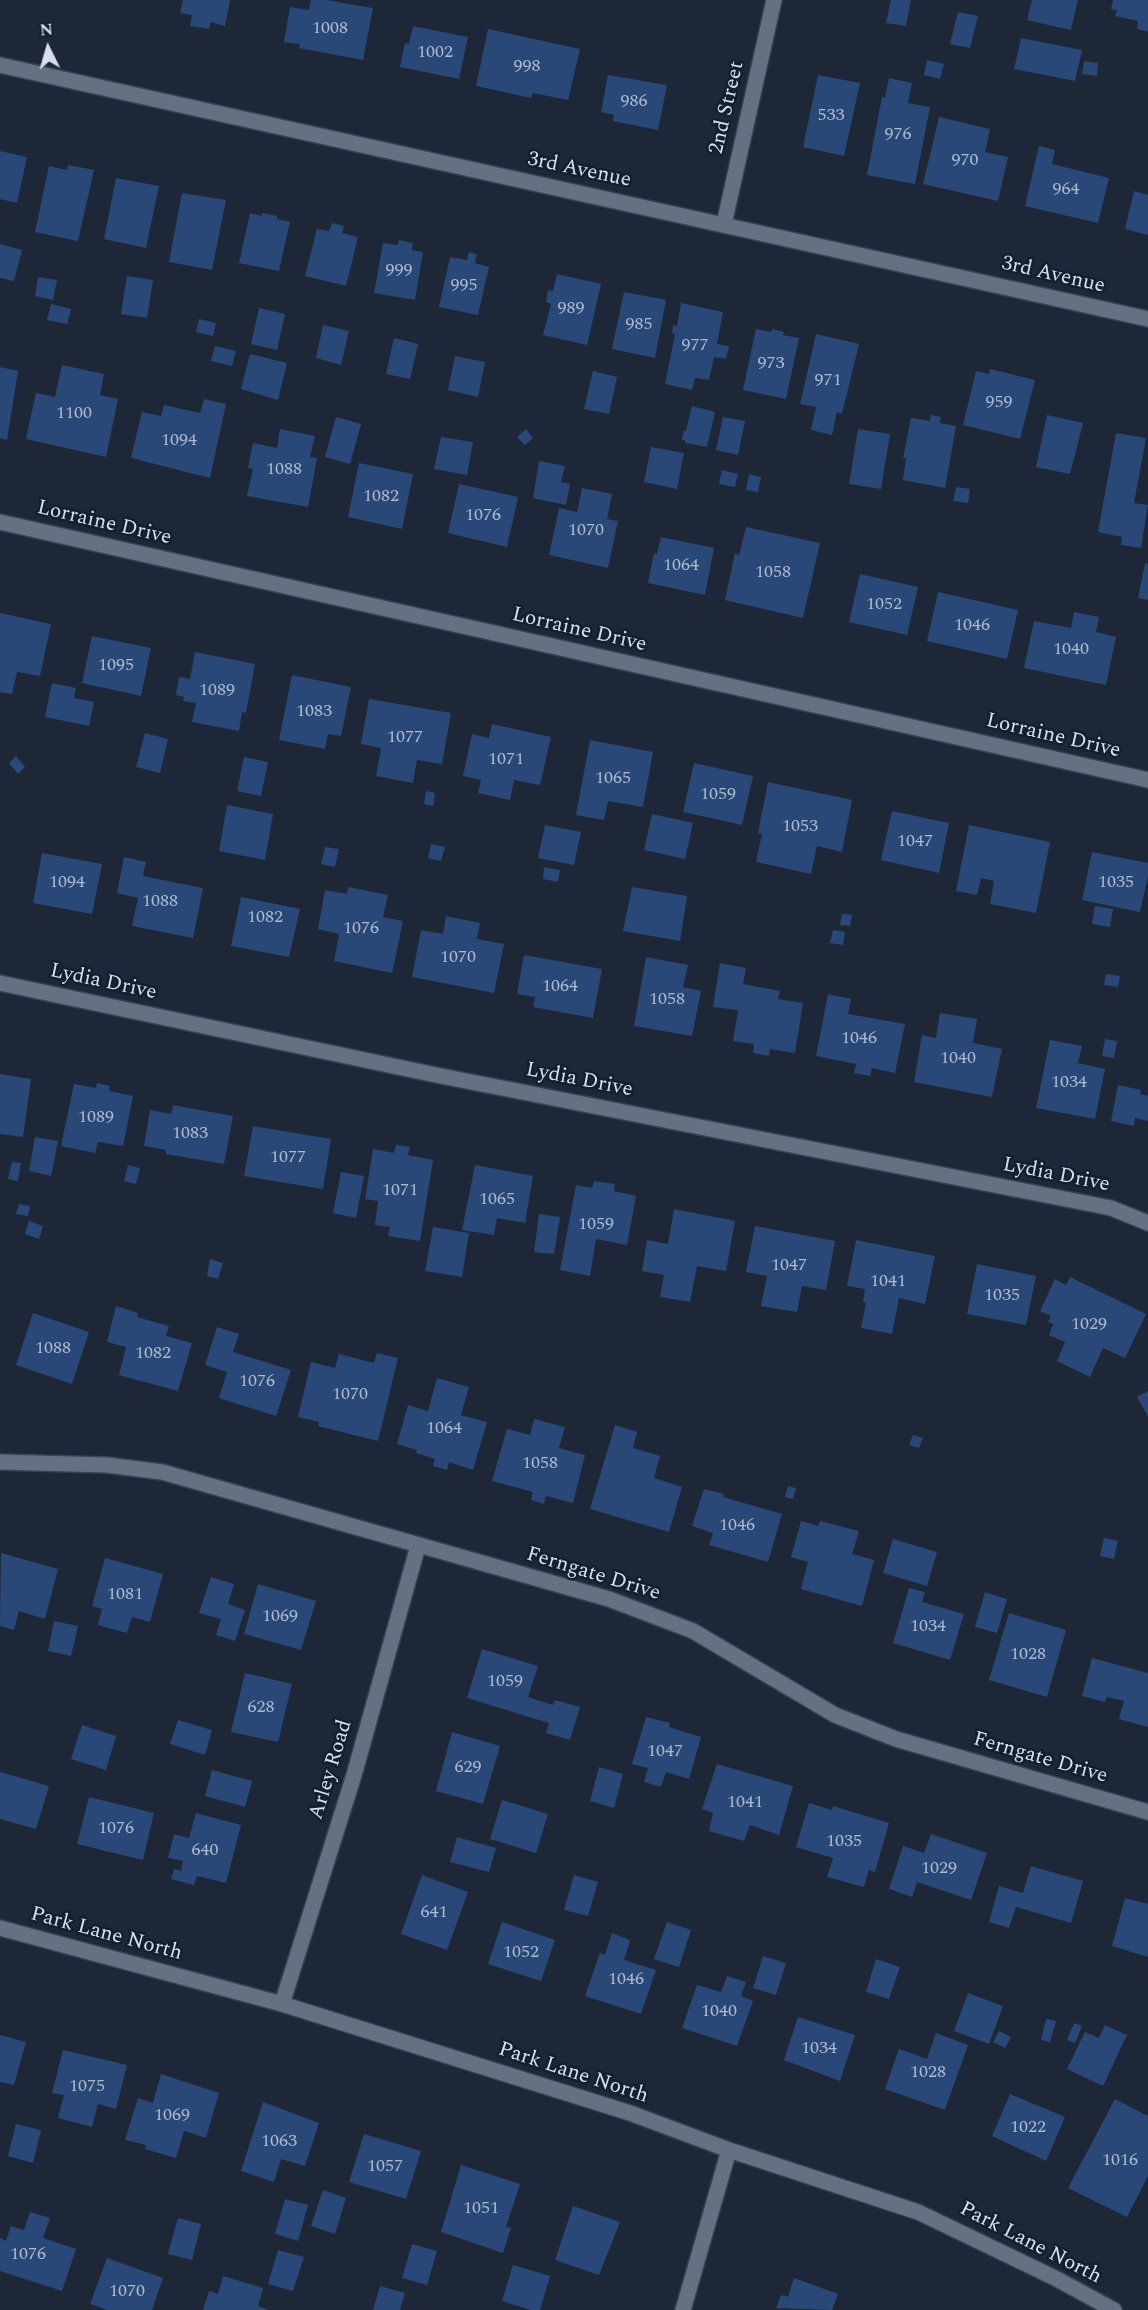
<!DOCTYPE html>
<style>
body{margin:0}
#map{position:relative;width:1148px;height:2310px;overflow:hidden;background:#1d2737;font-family:Spectral,serif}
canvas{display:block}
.north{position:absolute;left:18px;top:18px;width:60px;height:60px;-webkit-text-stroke:4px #141e2c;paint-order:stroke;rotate:355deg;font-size:16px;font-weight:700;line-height:24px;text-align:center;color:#d9e0eb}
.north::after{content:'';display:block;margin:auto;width:21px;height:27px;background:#d9e0eb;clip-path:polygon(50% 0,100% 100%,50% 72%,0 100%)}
</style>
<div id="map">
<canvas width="1148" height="2310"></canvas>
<div class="north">N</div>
</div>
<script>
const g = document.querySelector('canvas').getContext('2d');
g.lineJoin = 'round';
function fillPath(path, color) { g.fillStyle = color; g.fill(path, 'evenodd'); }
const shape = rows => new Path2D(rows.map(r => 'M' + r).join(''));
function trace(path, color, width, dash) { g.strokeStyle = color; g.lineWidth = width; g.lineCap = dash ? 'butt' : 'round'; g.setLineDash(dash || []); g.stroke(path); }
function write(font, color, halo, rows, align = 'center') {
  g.font = font + ' Spectral,serif'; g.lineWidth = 5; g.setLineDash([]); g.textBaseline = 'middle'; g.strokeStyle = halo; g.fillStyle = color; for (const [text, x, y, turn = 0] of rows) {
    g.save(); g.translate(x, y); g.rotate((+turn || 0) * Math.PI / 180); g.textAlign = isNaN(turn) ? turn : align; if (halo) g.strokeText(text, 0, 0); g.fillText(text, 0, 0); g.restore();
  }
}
const building = shape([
 [183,0,230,0,225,26,211,22,209,29,190,26,192,15,180,13],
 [311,0,326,0,373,8,363,60,299,48,300,44,284,42,290,7,309,10],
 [891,0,911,0,906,26,886,23],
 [1032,0,1078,0,1071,30,1027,20],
 [1113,0,1148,0,1148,32,1137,29,1138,21,1115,16,1117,10,1111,9],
 [958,12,978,16,970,48,950,44],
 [413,26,468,37,459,79,400,67,405,43,409,44],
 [488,29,580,49,568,100,533,93,531,98,476,86],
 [1021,38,1082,50,1075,81,1014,69],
 [927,60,944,64,940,79,924,75],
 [1084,61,1098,63,1097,76,1082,74],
 [608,75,667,85,658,130,613,121,614,115,601,112],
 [818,75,860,83,844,156,803,147],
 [889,78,912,83,908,103,930,107,915,184,867,175,882,97,885,98],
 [939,117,990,129,985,152,1008,157,998,201,923,184],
 [1039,146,1055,150,1052,164,1109,178,1098,223,1025,206],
 [0,151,27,157,17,203,0,199],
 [68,165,94,170,78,241,35,232,49,166,67,170],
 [116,178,159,186,146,248,104,239],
 [1134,191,1148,195,1148,235,1125,229],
 [182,193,226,200,212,270,169,262],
 [250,213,262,216,262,213,277,216,277,219,290,222,279,271,239,263],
 [332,223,344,226,342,233,358,237,346,286,305,276,317,229,329,231],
 [399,240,413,243,412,250,423,252,415,300,374,293,383,243,398,245],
 [0,244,22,250,14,281,0,278],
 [469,252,477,254,475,263,489,267,478,315,439,307,450,257,467,260],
 [557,274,601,284,587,345,543,335,551,304,546,302,548,290,553,291],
 [127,276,153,280,147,318,121,314],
 [38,277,57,280,53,300,35,296],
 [624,292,666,300,655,358,612,349],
 [681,303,723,312,717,344,729,346,726,359,714,357,709,380,695,378,692,390,665,384,675,334,672,333,673,325,677,326],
 [51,304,71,309,67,324,47,320],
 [259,308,285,314,277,350,251,344],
 [199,319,216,323,213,336,196,332],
 [323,325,349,331,341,365,316,358],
 [756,329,771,332,772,329,784,332,783,335,799,338,786,399,743,390],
 [816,334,859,344,842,414,837,412,832,435,811,430,816,407,800,404],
 [394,338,418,344,410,379,386,374],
 [215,346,236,351,232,366,211,361],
 [250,354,287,363,278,400,241,389],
 [455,356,485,362,478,397,448,390],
 [62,365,104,374,100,395,118,399,106,457,26,439,36,393,55,397],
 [0,367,18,371,7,440,0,438],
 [990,369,1035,380,1020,439,963,425,976,371,989,374],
 [593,371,617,377,609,414,584,409],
 [204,399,226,404,210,478,131,458,142,412,161,416,164,405,200,413],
 [692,406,715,412,707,447,685,443,685,440,682,440,684,430,686,431],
 [931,415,941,417,940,423,956,426,945,488,903,480,906,458,903,458,911,418,930,421],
 [1047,415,1083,423,1070,474,1036,467],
 [336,417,361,424,350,464,325,457],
 [723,417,745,421,738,455,716,450],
 [280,429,315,436,310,457,317,458,308,507,247,496,253,469,248,468,253,443,277,448],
 [526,429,533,438,525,445,517,437],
 [858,429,890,434,881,489,849,484],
 [1116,433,1146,438,1134,503,1148,505,1141,548,1121,545,1122,537,1098,532],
 [441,437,473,442,467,475,434,469],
 [651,447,684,453,677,489,644,482],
 [539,461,565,466,561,482,570,484,566,505,533,498],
 [359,463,413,474,402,529,348,517],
 [722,470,738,474,735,487,719,484],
 [749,474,761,477,758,492,746,490],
 [459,484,518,497,507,547,448,533],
 [956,487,970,489,968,503,953,501],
 [582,488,612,494,607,519,618,521,608,568,549,555,559,508,577,512],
 [746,527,820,543,803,618,725,600,735,553,739,555],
 [661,537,714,548,705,595,648,583,654,553,657,554],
 [1145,563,1148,564,1148,600,1138,598],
 [860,574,918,587,907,635,849,622],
 [938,592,1018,610,1007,659,927,641],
 [1074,612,1099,617,1096,632,1116,637,1106,685,1024,668,1034,621,1071,628],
 [0,613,51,624,40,676,17,672,12,694,0,692],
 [92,636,151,648,141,696,82,683],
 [195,652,255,664,246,713,242,712,239,731,192,722,196,703,183,701,184,697,176,695,179,677,190,679],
 [292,675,351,687,341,736,328,734,325,749,279,740],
 [52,683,76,688,74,698,94,702,89,726,45,717],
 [369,699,451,713,442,764,417,760,413,783,376,776,381,748,361,744],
 [492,724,551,737,540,785,514,780,510,800,478,793,481,780,463,776,472,734,489,738],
 [145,733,168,739,160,773,136,767],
 [590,740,653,752,643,807,608,801,604,820,576,815],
 [16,756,25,767,18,774,9,763],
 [244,757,268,762,261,796,237,791],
 [694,763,753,776,742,825,683,812],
 [768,782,852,800,842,852,817,846,811,874,756,862,762,834,758,833],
 [426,791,435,793,433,806,424,804],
 [227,805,273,814,265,860,219,851],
 [892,811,949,823,939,873,881,860],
 [652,814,693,823,685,859,644,850],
 [545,825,581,832,574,865,538,858],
 [969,825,1050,842,1036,913,990,904,994,881,981,878,977,895,956,891],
 [431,844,445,847,441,861,428,858],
 [325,847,339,849,335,867,321,864],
 [1092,852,1148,863,1148,876,1140,912,1082,900],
 [42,853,102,864,92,914,33,903],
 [124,857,146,862,143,876,203,888,193,938,132,926,138,898,117,893],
 [544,867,560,870,558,882,543,879],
 [348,887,388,895,383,917,403,921,392,973,334,961,339,934,318,929,325,890,347,894],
 [632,887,687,896,680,941,623,931],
 [241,897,300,909,289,957,231,946],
 [1095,906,1113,909,1110,927,1092,924],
 [842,914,852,915,850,926,840,925],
 [446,916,480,923,477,939,504,944,494,993,412,977,421,930,443,934],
 [833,930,845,932,843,945,830,943],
 [524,955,602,969,593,1018,533,1007,535,997,517,994],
 [646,957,688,965,683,987,701,991,692,1036,634,1026],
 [720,963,746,968,743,984,780,991,778,999,803,1003,795,1053,770,1049,769,1056,753,1053,754,1044,733,1041,738,1010,713,1007],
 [1106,974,1120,976,1118,987,1104,985],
 [828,994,851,999,848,1014,905,1024,895,1073,872,1068,870,1076,854,1073,856,1064,816,1056],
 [940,1013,977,1019,973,1043,1002,1049,992,1097,914,1082,922,1035,936,1038],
 [1105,1039,1117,1041,1114,1058,1102,1056],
 [1050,1040,1082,1046,1078,1063,1105,1069,1095,1119,1036,1108],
 [0,1074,31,1079,23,1137,0,1134],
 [97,1083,110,1086,109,1091,133,1096,123,1146,98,1142,95,1153,61,1146,74,1084,96,1088],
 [1118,1085,1141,1090,1140,1094,1148,1096,1148,1121,1135,1118,1134,1126,1111,1121],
 [173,1105,233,1116,224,1164,166,1154,166,1150,144,1146,150,1110,171,1114],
 [253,1126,331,1139,323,1189,244,1176],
 [35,1137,58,1141,51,1176,29,1171],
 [396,1145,410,1147,408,1155,433,1160,420,1241,388,1236,390,1227,375,1225,378,1201,365,1199,373,1149,394,1153],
 [12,1162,21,1163,18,1181,8,1179],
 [128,1165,140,1168,136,1184,124,1181],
 [475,1165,533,1176,525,1223,497,1218,494,1235,462,1230],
 [341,1172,364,1176,356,1218,333,1213],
 [594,1181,615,1184,614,1191,636,1196,627,1245,596,1239,590,1276,560,1270,576,1185,592,1188],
 [19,1204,30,1206,28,1216,16,1214],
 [674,1209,735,1221,726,1271,697,1266,690,1302,660,1297,664,1275,642,1271,647,1240,668,1244],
 [539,1214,560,1217,554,1254,534,1252],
 [29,1221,43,1226,39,1239,25,1234],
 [755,1226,835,1241,826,1290,802,1286,797,1312,761,1306,767,1276,746,1272],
 [433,1227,469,1233,462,1277,425,1271],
 [856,1240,935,1256,925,1304,899,1298,892,1334,861,1328,866,1303,863,1302,865,1289,847,1286],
 [210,1259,223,1263,218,1279,207,1276],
 [977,1264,1036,1276,1026,1325,967,1314],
 [1070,1277,1146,1314,1125,1358,1103,1348,1090,1377,1057,1361,1065,1342,1049,1335,1053,1324,1048,1322,1051,1316,1040,1311,1055,1279,1066,1285],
 [116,1306,138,1313,137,1317,169,1326,166,1336,192,1343,178,1391,119,1375,126,1347,107,1342],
 [33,1313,89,1332,72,1384,16,1365],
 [217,1327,239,1334,233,1352,291,1370,276,1416,219,1398,227,1372,205,1365],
 [377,1353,398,1358,378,1441,318,1426,319,1422,298,1417,311,1362,335,1368,339,1354,374,1363],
 [437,1378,469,1387,461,1415,487,1422,473,1470,449,1462,447,1470,433,1466,435,1459,416,1453,417,1450,397,1444,408,1405,428,1411],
 [1148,1391,1148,1417,1137,1397],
 [534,1419,565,1427,559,1448,585,1455,573,1503,546,1496,544,1504,531,1500,533,1492,492,1481,507,1429,530,1435],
 [615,1425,637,1432,633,1448,660,1456,654,1478,682,1487,669,1532,590,1509],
 [913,1435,923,1438,919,1448,909,1445],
 [788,1486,796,1488,793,1499,785,1497],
 [704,1489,724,1494,723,1497,782,1514,768,1562,709,1545,713,1533,692,1526],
 [801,1521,818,1526,820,1521,859,1531,852,1554,874,1560,862,1606,801,1589,808,1562,791,1557],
 [1104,1538,1118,1541,1114,1559,1100,1556],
 [893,1539,937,1552,927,1586,883,1573],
 [1,1553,58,1569,45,1619,19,1611,14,1630,0,1626],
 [105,1558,163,1574,150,1622,132,1617,127,1633,98,1625,102,1609,92,1606],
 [211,1577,234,1584,228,1604,245,1610,235,1641,216,1635,221,1619,199,1613],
 [258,1584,316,1601,301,1650,244,1634],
 [909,1588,925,1592,922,1602,964,1614,950,1660,893,1643],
 [985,1592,1007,1599,997,1633,975,1627],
 [1009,1613,1066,1630,1047,1697,989,1680],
 [54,1621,78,1626,71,1656,48,1651],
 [482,1649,538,1666,528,1697,553,1705,555,1700,580,1707,570,1740,546,1733,549,1723,467,1698],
 [1092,1658,1148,1673,1148,1727,1119,1719,1124,1701,1107,1697,1105,1702,1082,1696],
 [245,1673,292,1684,278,1742,231,1732],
 [646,1717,670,1723,669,1727,701,1737,689,1779,666,1772,661,1787,644,1782,648,1768,632,1764],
 [178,1720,212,1730,205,1755,170,1744],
 [82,1725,116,1736,106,1770,71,1759],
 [452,1732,500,1746,483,1804,436,1791],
 [717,1764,793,1786,779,1835,750,1825,744,1841,709,1831,713,1813,702,1809],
 [599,1767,623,1774,614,1808,590,1801],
 [212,1770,252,1781,245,1807,205,1796],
 [0,1772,49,1786,36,1829,0,1819],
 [89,1797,154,1813,143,1860,77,1844],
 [502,1800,548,1814,536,1853,490,1839],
 [809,1803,832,1810,833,1806,889,1823,875,1872,869,1870,864,1887,827,1877,833,1858,796,1847],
 [196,1813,241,1825,226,1883,197,1876,194,1885,171,1879,174,1869,181,1871,183,1861,168,1858,174,1834,189,1838],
 [931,1834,987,1853,971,1900,917,1882,912,1897,889,1889,903,1846,924,1853],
 [457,1837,496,1848,489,1872,450,1862],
 [1031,1866,1083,1881,1071,1923,1016,1907,1009,1928,989,1922,999,1886,1023,1893],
 [422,1875,468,1892,447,1950,401,1934],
 [574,1875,598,1882,588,1916,564,1910],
 [1125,1898,1148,1904,1148,1957,1112,1946],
 [502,1922,555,1940,541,1981,488,1964],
 [667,1922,691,1930,679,1967,654,1959],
 [612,1933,630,1940,624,1960,656,1970,641,2014,585,1996,600,1953,605,1955],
 [763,1956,786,1963,776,1995,753,1988],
 [876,1959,900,1967,889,1999,866,1992],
 [727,1976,746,1982,741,1996,753,2001,737,2046,682,2028,697,1985,721,1992],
 [968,1993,1003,2006,989,2044,954,2031],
 [798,2017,855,2035,840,2081,784,2060],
 [1046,2019,1056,2021,1050,2042,1041,2040],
 [1074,2023,1082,2026,1075,2043,1067,2040],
 [1105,2025,1127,2035,1103,2086,1067,2069,1085,2032,1099,2038],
 [999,2031,1011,2037,1005,2048,993,2042],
 [936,2033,968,2045,945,2110,885,2089,899,2049,927,2059],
 [0,2035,26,2042,14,2085,0,2082],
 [63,2050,127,2065,116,2109,98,2104,92,2127,58,2118,64,2095,52,2093],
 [161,2074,219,2093,206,2138,184,2131,176,2158,145,2149,146,2145,125,2140,138,2098,153,2103],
 [1010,2094,1065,2117,1046,2161,992,2136],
 [1115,2099,1148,2116,1148,2176,1127,2217,1068,2188],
 [263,2102,319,2123,305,2166,281,2159,274,2182,241,2171],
 [16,2124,41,2130,33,2163,8,2156],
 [364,2134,421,2151,406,2199,349,2182],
 [461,2165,520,2184,506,2227,511,2228,503,2253,441,2232],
 [323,2190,346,2198,335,2234,311,2226],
 [285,2199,308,2205,298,2241,275,2234],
 [573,2206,620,2222,599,2275,555,2260],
 [30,2212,50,2218,43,2238,76,2249,62,2291,0,2271,0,2238,6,2241,11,2226,24,2230],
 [178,2218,201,2224,192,2260,168,2254],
 [412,2244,437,2251,427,2285,402,2278],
 [278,2250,304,2257,293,2291,268,2284],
 [107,2258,163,2278,152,2310,108,2310,90,2304],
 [513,2265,550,2276,540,2310,531,2310,502,2301],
 [223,2276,263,2288,258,2306,269,2310,203,2310,209,2291,218,2294],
 [794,2278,838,2294,832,2310,776,2308,781,2295,788,2297],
 [380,2286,405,2293,400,2310,373,2310]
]);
const street = shape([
 [0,65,1148,319],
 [724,224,774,0],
 [0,522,1148,780],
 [0,983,436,1075,1111,1208,1148,1223],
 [0,1462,107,1465,162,1472,609,1599,693,1631,835,1715,896,1739,1148,1812],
 [0,1928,282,2004,630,2113,729,2150,918,2212,1055,2278,1114,2310],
 [282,2004,354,1775,418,1546],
 [683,2310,729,2150]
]);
const numberNames = [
 ["1008",330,29],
 ["1002",435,53],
 ["998",527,67],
 ["986",634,102],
 ["533",831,116],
 ["976",898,135],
 ["970",965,161],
 ["964",1066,190],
 ["999",399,271],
 ["995",464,286],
 ["989",571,309],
 ["985",639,325],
 ["977",695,346],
 ["973",771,364],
 ["971",828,381],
 ["959",999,403],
 ["1100",74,414],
 ["1094",179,441],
 ["1088",284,470],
 ["1082",381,497],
 ["1076",483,516],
 ["1070",586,531],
 ["1064",681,566],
 ["1058",773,573],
 ["1052",884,605],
 ["1046",972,626],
 ["1040",1071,650],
 ["1095",116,666],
 ["1089",217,691],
 ["1083",314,712],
 ["1077",405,738],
 ["1071",506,760],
 ["1065",613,779],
 ["1059",718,795],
 ["1053",800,827],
 ["1047",915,842],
 ["1094",67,883],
 ["1035",1116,883],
 ["1088",160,902],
 ["1082",265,918],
 ["1076",361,929],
 ["1070",458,958],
 ["1064",560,987],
 ["1058",667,1000],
 ["1046",859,1039],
 ["1040",958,1059],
 ["1034",1069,1083],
 ["1089",96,1118],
 ["1083",190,1134],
 ["1077",288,1158],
 ["1071",400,1191],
 ["1065",497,1200],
 ["1059",596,1225],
 ["1047",789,1266],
 ["1041",888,1282],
 ["1035",1002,1296],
 ["1029",1089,1325],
 ["1088",53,1349],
 ["1082",153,1354],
 ["1076",257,1382],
 ["1070",350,1395],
 ["1064",444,1429],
 ["1058",540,1464],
 ["1046",737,1526],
 ["1081",125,1595],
 ["1069",280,1617],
 ["1034",928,1627],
 ["1028",1028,1655],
 ["1059",505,1682],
 ["628",261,1708],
 ["1047",665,1752],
 ["629",468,1768],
 ["1041",745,1803],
 ["1076",116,1829],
 ["1035",844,1842],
 ["640",205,1851],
 ["1029",939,1869],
 ["641",434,1913],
 ["1052",521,1953],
 ["1046",626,1980],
 ["1040",719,2012],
 ["1034",819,2049],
 ["1028",928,2073],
 ["1075",87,2087],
 ["1069",172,2116],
 ["1022",1028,2128],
 ["1063",279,2142],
 ["1016",1120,2161],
 ["1057",385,2167],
 ["1051",481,2209],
 ["1076",28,2255],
 ["1070",127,2292]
];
const streetNames = [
 ["2nd Street",728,108,-77],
 ["3rd Avenue",579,171,12],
 ["3rd Avenue",1053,276,13],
 ["Lorraine Drive",104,524,13],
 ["Lorraine Drive",579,631,13],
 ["Lorraine Drive",1053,737,13],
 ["Lydia Drive",103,983,12],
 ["Lydia Drive",579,1081,11],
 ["Lydia Drive",1056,1176,11],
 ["Ferngate Drive",593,1575,17],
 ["Ferngate Drive",1040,1759,16],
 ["Arley Road",332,1770,-73],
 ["Park Lane North",106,1935,15],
 ["Park Lane North",573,2074,18],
 ["Park Lane North",1030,2244,27]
];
fillPath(building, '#2a4877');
trace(street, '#39424f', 18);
trace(street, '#657183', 15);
write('18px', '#adbace', null, numberNames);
write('21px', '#d9e0eb', '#141e2c', streetNames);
</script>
